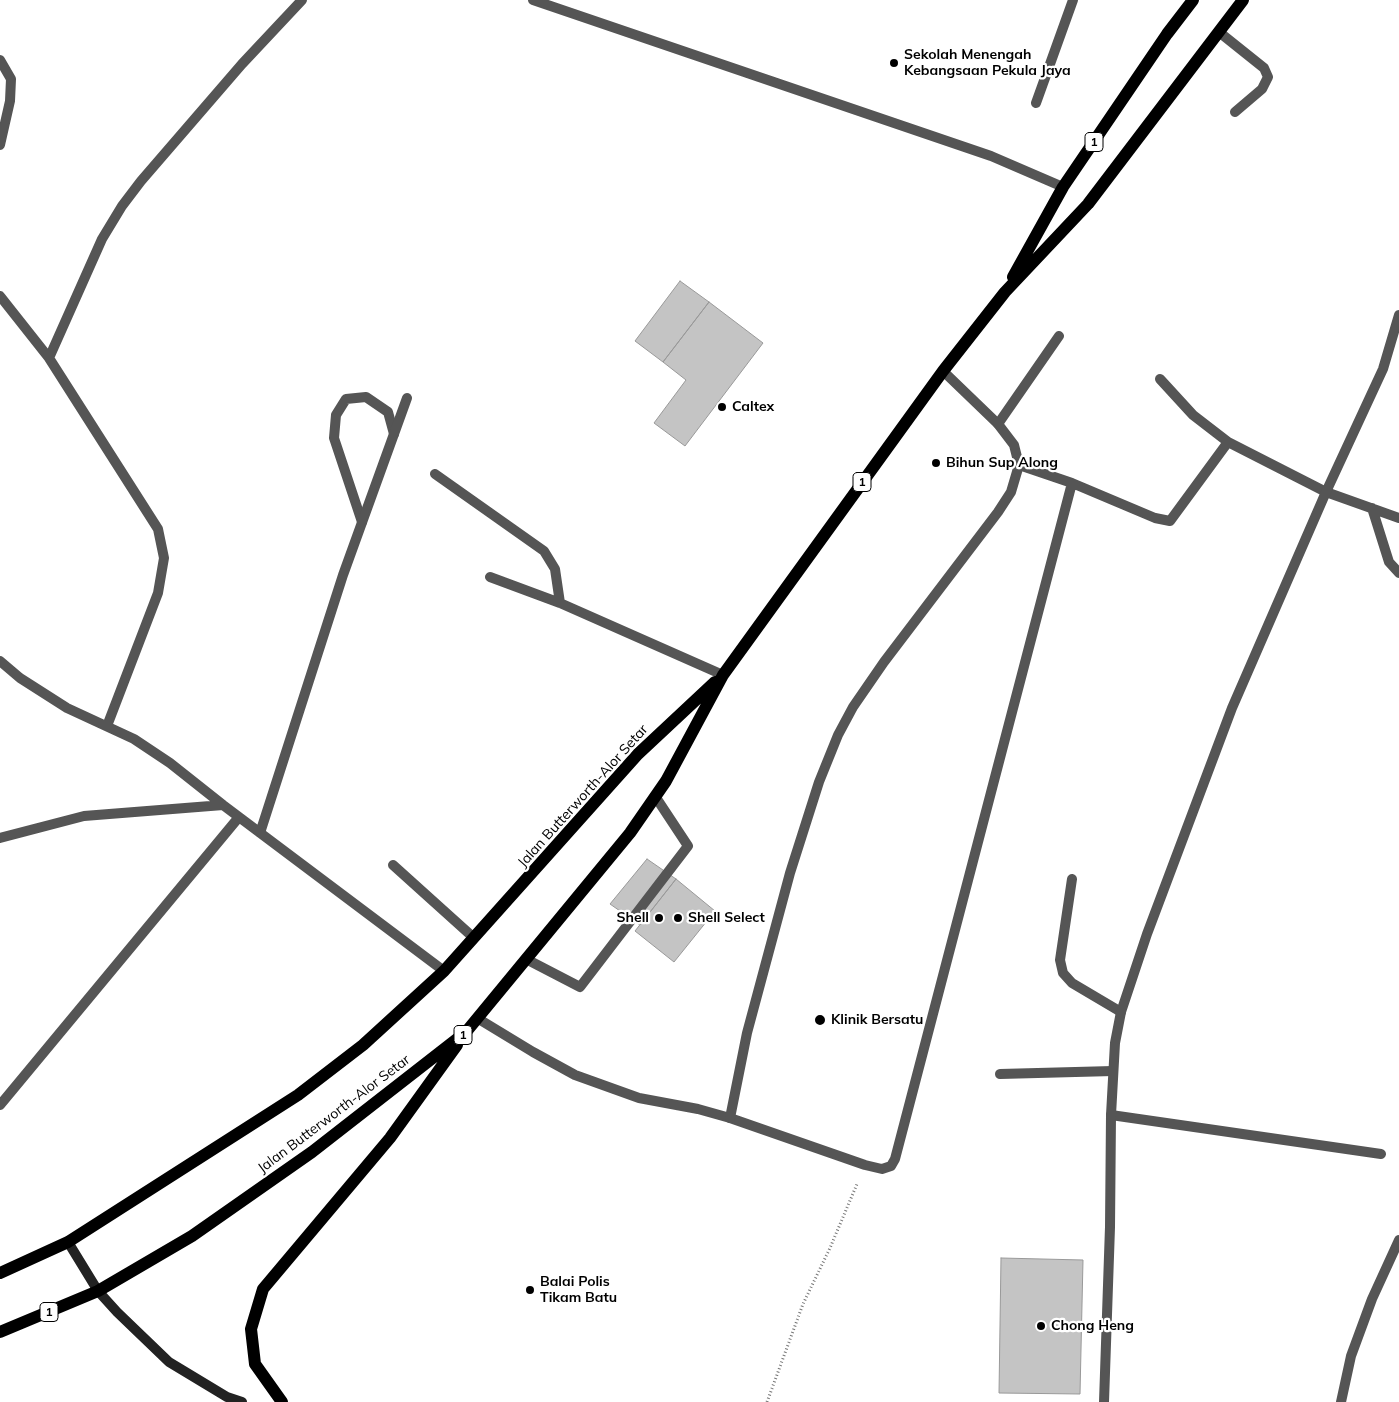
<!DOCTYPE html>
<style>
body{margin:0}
canvas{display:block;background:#fff}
</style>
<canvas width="1399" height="1402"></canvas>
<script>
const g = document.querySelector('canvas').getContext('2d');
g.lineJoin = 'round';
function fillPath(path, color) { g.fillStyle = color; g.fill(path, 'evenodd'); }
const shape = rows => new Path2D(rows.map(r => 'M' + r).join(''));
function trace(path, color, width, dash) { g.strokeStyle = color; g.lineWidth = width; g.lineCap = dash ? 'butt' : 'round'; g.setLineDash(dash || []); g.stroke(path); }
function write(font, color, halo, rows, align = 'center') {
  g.font = font + ' Mulish,sans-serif'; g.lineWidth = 4.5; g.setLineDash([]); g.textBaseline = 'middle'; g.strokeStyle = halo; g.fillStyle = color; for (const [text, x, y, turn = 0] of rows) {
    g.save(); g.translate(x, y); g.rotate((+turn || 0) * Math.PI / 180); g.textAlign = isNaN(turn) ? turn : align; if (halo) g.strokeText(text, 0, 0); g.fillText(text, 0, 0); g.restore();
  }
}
const building = shape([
 [680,281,709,302,663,362,635,341,680,281],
 [709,302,763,343,685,446,654,423,686,380,663,362,709,302],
 [647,859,676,879,640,925,610,904,647,859],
 [676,879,715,911,674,962,635,931,676,879],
 [1001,1258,1083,1260,1080,1394,999,1393,1001,1258]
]);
const path = shape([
 [767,1402,803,1304,830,1248,857,1184]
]);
const service = shape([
 [1219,32,1264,68,1268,77,1262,89,1235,112],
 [1036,103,1073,0],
 [1160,379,1193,415,1228,442,1326,492,1399,518],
 [998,424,1059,336],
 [1019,465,1072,483,1155,518,1170,521,1228,442],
 [435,474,544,551,555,569,560,603],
 [1372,508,1389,562,1399,573],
 [362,522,334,438,336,415,346,399,366,397,388,412,394,434],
 [490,577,560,603,723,675],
 [393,865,474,938],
 [1072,879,1060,960,1063,973,1072,983,1121,1012],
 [526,959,580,987,688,846,655,796],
 [477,1018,533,1052,575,1075,639,1098,698,1109,730,1118,865,1165,882,1169,891,1166,895,1159,1072,483],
 [1000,1074,1113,1071],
 [1111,1115,1381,1154],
 [1341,1402,1351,1356,1372,1299,1399,1240]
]);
const minor = shape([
 [533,0,991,156,1063,187],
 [0,60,11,79,10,101,0,145],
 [0,296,49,358,158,529,164,558,158,593,107,726],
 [49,358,102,239,122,206,141,181,242,64,302,0],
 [0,661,20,678,67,708,134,739,170,763,223,805,444,971],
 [260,833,343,575,407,398],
 [0,838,84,816,223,805],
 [0,1105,239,817],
 [730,1118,747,1033,790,873,819,782,838,735,853,707,884,662,998,512,1011,492,1019,465,1014,445,998,424,943,371],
 [1104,1402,1110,1227,1111,1115,1115,1043,1121,1012,1147,934,1232,708,1326,492,1383,369,1399,315]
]);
const secondary = shape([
 [68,1242,98,1291,117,1312,169,1362,227,1397,242,1402]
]);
const primary = shape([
 [1013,277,1063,187,1167,34,1193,0],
 [0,1273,68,1242,298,1095,363,1045,444,971,638,754,715,682],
 [0,1332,98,1291,192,1236,312,1152,466,1032,630,833,666,781,723,675,943,371,1005,292,1088,204,1243,0],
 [282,1402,255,1364,251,1329,263,1289,390,1138,457,1045]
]);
const markers = [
 [894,63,5,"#000"],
 [722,407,5,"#000"],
 [936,463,5,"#000"],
 [659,918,5,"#000"],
 [678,918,5,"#000"],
 [820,1020,6,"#000"],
 [530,1290,5,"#000"],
 [1041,1326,5,"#000"]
];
const shields = [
 [1094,142,18],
 [862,482,18],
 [463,1035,18],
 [49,1312,18]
];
const shieldNames = [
 ["1",1094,142],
 ["1",862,482],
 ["1",463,1035],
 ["1",49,1312]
];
const poiNames = [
 ["Sekolah Menengah",904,55],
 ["Kebangsaan Pekula Jaya",904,71],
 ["Caltex",732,407],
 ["Bihun Sup Along",946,463],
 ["Shell",649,918,"right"],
 ["Shell Select",688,918],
 ["Klinik Bersatu",831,1020],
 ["Balai Polis",540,1282],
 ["Tikam Batu",540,1298],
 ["Chong Heng",1051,1326]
];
const streetNames = [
 ["Jalan Butterworth-Alor Setar",583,796,-48],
 ["Jalan Butterworth-Alor Setar",334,1114,-37]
];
fillPath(building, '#c4c4c4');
trace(building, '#999', 1);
trace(path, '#777', 3, [1, 2.5]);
trace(service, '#555', 10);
trace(minor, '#555', 10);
trace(secondary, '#222', 10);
trace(primary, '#000', 12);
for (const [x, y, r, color] of markers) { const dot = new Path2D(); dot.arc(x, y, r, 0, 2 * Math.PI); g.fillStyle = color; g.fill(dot); trace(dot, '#fff', 2); }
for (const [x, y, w] of shields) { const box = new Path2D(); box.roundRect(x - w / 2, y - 9.5, w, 19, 4); g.fillStyle = '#fff'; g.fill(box); trace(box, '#000', 1); }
write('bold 12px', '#000', null, shieldNames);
write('bold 14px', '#000', '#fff', poiNames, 'left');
write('14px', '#000', '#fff', streetNames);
</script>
